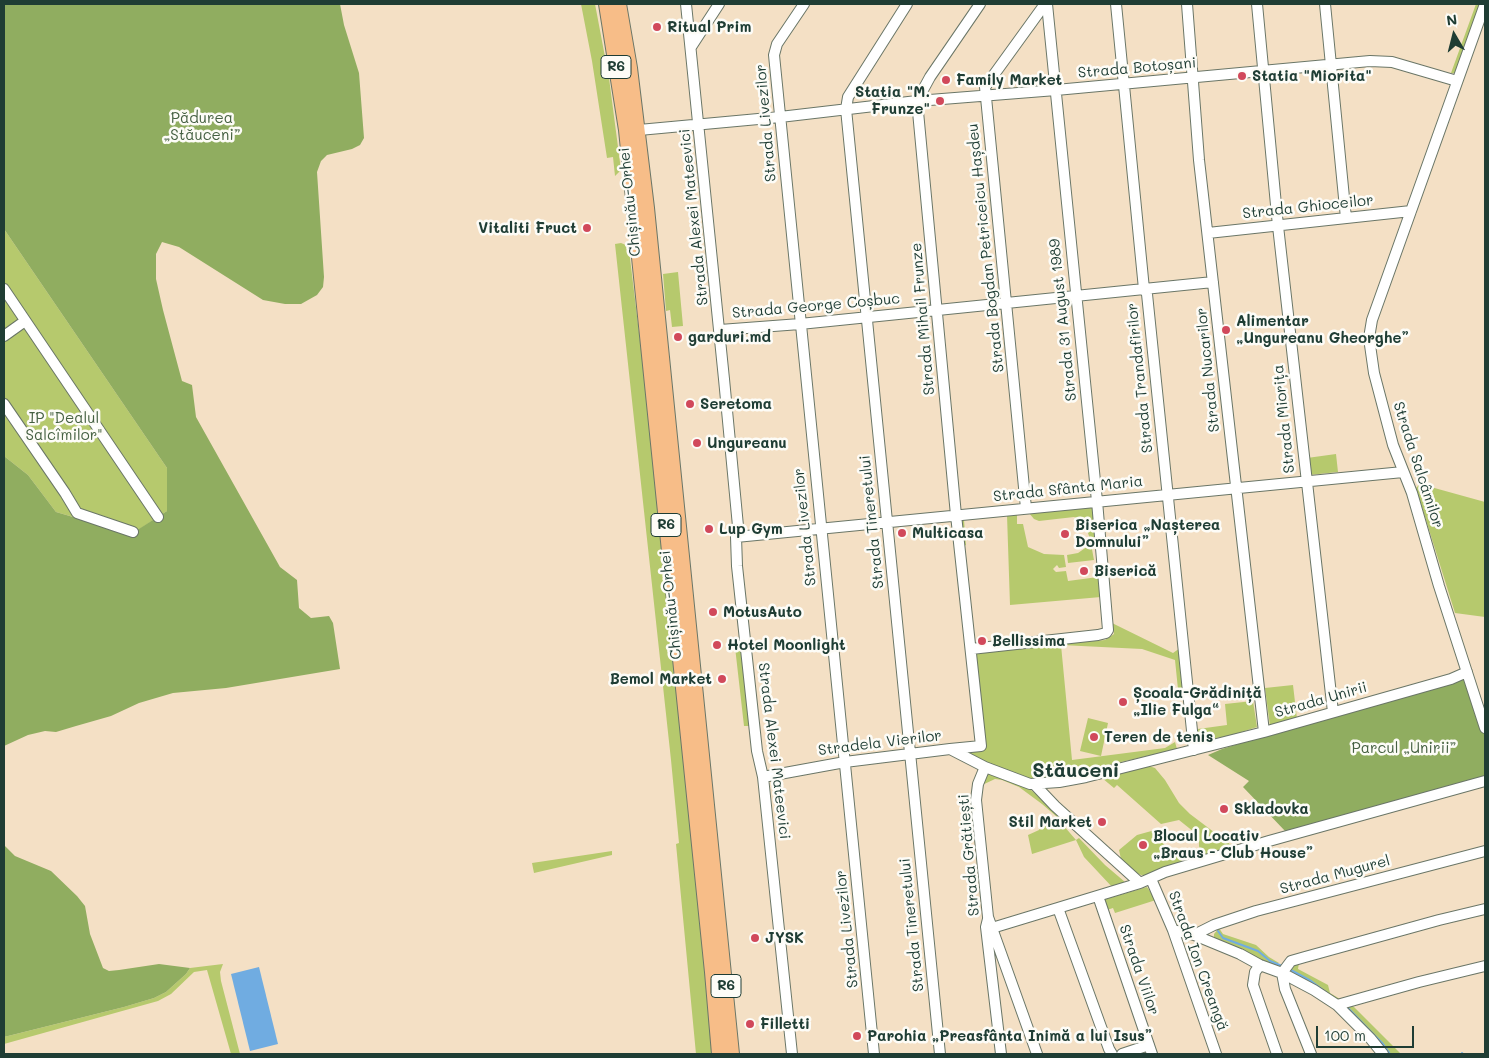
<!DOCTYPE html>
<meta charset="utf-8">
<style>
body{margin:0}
#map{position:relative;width:1489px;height:1058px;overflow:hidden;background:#f4e0c5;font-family:Mali,sans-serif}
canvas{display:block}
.frame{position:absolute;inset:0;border:5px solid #1f3d34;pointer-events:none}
.north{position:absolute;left:1429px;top:10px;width:50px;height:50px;-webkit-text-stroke:4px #fdfcf7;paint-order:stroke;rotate:352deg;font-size:14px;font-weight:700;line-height:20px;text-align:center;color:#1f3d34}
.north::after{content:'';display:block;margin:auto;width:18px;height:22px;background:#1f3d34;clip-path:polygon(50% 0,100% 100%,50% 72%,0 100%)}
.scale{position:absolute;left:1316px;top:1026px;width:98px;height:22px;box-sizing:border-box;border:2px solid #1f3d34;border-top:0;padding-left:6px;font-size:15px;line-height:18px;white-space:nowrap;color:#1f3d34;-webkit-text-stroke:4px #fdfcf7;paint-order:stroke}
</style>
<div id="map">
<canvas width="1489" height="1058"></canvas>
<div class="frame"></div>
<div class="north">N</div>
<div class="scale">100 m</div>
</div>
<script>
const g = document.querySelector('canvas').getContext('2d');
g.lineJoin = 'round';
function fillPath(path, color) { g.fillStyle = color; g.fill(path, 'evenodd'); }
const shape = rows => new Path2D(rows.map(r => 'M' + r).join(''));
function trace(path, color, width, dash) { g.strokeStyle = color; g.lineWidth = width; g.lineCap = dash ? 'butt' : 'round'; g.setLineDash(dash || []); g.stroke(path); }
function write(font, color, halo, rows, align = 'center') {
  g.font = font + ' Mali,sans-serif'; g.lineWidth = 5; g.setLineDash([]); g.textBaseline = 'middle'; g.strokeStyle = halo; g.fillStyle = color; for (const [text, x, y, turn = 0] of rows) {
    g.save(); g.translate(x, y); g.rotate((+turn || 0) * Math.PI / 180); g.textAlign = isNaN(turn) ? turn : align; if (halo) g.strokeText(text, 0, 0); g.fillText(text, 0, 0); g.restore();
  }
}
const green = shape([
 [581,4,595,4,609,78,621,170,615,176,613,157,607,158,592,61],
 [1476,4,1482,4,1455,73,1451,73],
 [4,229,167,468,167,511,132,534,56,512,28,475,4,456],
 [621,243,626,245,629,250,641,349,711,1020,713,1054,696,1054,676,844,679,843,671,760,615,244],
 [678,272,683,326,672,327,670,310,666,311,663,274],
 [1336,454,1338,472,1309,475,1307,458],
 [1420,484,1485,502,1485,617,1455,613,1416,488],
 [1092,504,1099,559,1097,559,1095,543,1090,539,1085,524,1079,519,1074,517,1039,521,1034,519,1029,513],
 [1017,514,1017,524,1023,524,1028,547,1044,554,1064,555,1066,567,1059,568,1057,565,1053,569,1056,572,1066,571,1068,581,1098,577,1101,597,1010,605,1007,515,964,520,966,545,964,546,961,520,962,519],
 [1091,544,1094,560,1068,563,1067,555,1078,553],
 [1112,623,1173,653,1180,648,1185,699,1179,699,1175,660,1142,649,1061,645,1072,760,1165,748,1175,742,1177,749,1108,765,1108,768,1081,774,1079,770,1074,770,1073,777,1035,781,1021,777,959,750,986,749,975,652,1105,640,1114,634],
 [735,647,738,647,739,650,742,650,751,726,744,726],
 [1293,685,1297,719,1270,726,1265,688],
 [1253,701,1257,727,1229,736,1202,740,1199,738,1198,729,1227,725,1225,704],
 [1088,718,1108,723,1101,756,1080,751],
 [1149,766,1155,768,1165,780,1179,803,1190,814,1235,848,1202,857,1199,846,1199,836,1179,820,1161,824,1117,785,1114,788,1102,778],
 [990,772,1031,790,1063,817,1057,818,1076,840,1079,838,1105,865,1125,882,1113,888,1084,857,1076,840,1032,854,1028,835,1039,830,1042,820,1057,817,1042,804,1019,787,1002,780,995,779,980,786,984,776],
 [1155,830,1160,841,1181,859,1182,862,1155,871,1149,875,1141,875,1130,870,1121,859,1119,850,1137,835],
 [612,851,612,855,534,873,532,863],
 [1147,887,1156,900,1115,913,1113,908,1107,910,1103,900],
 [1219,928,1223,934,1256,945,1269,957,1279,963,1272,966,1214,940,1214,934],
 [1296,963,1299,963,1298,969,1328,985,1330,993,1340,999,1337,1003,1290,972],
 [223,964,220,972,221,981,240,1054,231,1054,207,970,194,972,171,994,158,1001,4,1044,4,1037,124,1007,154,998,166,992,186,974,190,968],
 [1350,1004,1354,1007,1401,1054,1387,1054,1345,1008]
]);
const forest = shape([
 [4,4,340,4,344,25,359,73,364,138,360,145,352,149,327,155,321,161,317,172,324,277,323,287,317,295,301,304,285,304,263,300,179,247,162,242,156,254,156,279,163,310,182,381,192,385,196,417,280,567,297,580,299,608,311,618,329,616,333,623,340,669,226,688,173,693,139,703,111,716,76,726,56,732,45,731,28,735,4,746,4,456,28,475,56,512,131,534,167,511,167,468,4,229],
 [1460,679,1465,680,1474,700,1485,736,1485,779,1286,832,1243,787,1249,781,1208,755,1222,749,1342,712],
 [4,845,15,856,51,871,77,896,85,906,90,934,103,968,109,971,119,970,159,964,190,968,186,974,166,992,154,998,124,1007,4,1037]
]);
const water = shape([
 [259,967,278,1044,250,1051,231,974]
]);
const stream = shape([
 [1218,931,1223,938,1258,951,1270,961,1282,966],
 [1289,969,1311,981,1327,993],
 [1346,1006,1383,1044,1390,1054],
 [1462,1053,1463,1054]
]);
const minor = shape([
 [686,4,724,379,738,526,736,537,737,566,757,751,763,777,792,1054],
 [804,4,777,44,774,55,874,1054],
 [907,4,848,97,846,109,940,1054],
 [1116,4,1144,289,1147,294,1194,750],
 [1187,4,1199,160,1264,732],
 [1257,4,1278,226,1333,712],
 [1325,4,1346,218],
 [1485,4,1372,320,1369,338,1374,373,1393,445,1412,493,1439,586,1485,728],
 [691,47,719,4],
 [639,130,780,117,917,101,1056,90,1370,61,1392,62,1457,81],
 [1208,233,1411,211],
 [4,289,158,517],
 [720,330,800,324,1213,282],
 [4,336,25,321],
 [4,404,65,493,77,513,133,532],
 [1026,508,985,87,1045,4],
 [736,537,1403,472],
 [971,649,1098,635,1106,633,1108,630,1097,501,1047,4],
 [950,749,981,746,956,515,917,101,930,77,980,4],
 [985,767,978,784,976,800,988,917,1037,1054],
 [763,777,845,762,950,749,985,767,1030,784,1059,782,1086,777,1264,732,1451,679,1467,672],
 [1035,785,1055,806,1140,883],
 [1151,879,1173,930,1216,1054],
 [1098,896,1152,1054],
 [1058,908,1109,1049,1112,1054],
 [988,919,986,927,1001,1054],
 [992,928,1140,883,1165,872,1269,841,1485,781],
 [1173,930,1194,935,1240,954,1260,965,1282,973,1314,990,1337,1005,1370,1038,1383,1054],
 [1194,935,1214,925,1256,911,1485,851],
 [1260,965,1255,972,1253,985,1277,1054],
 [1282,973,1291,961,1305,957,1439,920,1485,909],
 [1282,973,1285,989,1311,1054],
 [1337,1005,1419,982,1485,966],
 [1122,1054,1149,1045]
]);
const highway = shape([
 [606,4,626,130,712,972,719,1054],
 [619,4,630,68,647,208,732,1054]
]);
const markers = [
 [657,27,5,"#d1495b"],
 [1242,76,5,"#d1495b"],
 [946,80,5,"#d1495b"],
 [940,101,5,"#d1495b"],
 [587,228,5,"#d1495b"],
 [1226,330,5,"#d1495b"],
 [678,337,5,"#d1495b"],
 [690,404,5,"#d1495b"],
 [697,443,5,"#d1495b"],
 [709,529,5,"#d1495b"],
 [902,533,5,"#d1495b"],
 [1065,534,5,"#d1495b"],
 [1084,571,5,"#d1495b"],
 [713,612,5,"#d1495b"],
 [982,641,5,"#d1495b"],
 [717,645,5,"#d1495b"],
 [722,679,5,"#d1495b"],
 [1123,702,5,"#d1495b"],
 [1094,737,5,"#d1495b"],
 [1224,809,5,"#d1495b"],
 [1102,822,5,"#d1495b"],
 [1143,845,5,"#d1495b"],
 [755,938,5,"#d1495b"],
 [750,1024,5,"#d1495b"],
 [857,1036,5,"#d1495b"]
];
const shields = [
 [616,67,30],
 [666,525,30],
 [726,986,30]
];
const shieldNames = [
 ["R6",616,67],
 ["R6",666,525],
 ["R6",726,986]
];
const poiNames = [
 ["Ritual Prim",667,27],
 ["Statia \"Miorita\"",1252,76],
 ["Family Market",956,80],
 ["Statia \"M.",930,92,"right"],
 ["Frunze\"",930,109,"right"],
 ["Vitaliti Fruct",577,228,"right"],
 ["Alimentar",1236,321],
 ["„Ungureanu Gheorghe”",1236,338],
 ["garduri.md",688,337],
 ["Seretoma",700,404],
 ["Ungureanu",707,443],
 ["Biserica „Nașterea",1075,525],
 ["Domnului”",1075,542],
 ["Lup Gym",719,529],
 ["Multicasa",912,533],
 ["Biserică",1094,571],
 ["MotusAuto",723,612],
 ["Bellissima",992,641],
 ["Hotel Moonlight",727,645],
 ["Bemol Market",712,679,"right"],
 ["Școala-Grădiniță",1133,693],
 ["„Ilie Fulga“",1133,710],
 ["Teren de tenis",1104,737],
 ["Skladovka",1234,809],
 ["Stil Market",1092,822,"right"],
 ["Blocul Locativ",1153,836],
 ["„Braus - Club House”",1153,853],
 ["JYSK",765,938],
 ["Filletti",760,1024],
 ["Parohia „Preasfânta Inimă a lui Isus”",867,1036]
];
const streetNames = [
 ["Strada Botoșani",1137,68,-5],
 ["Strada Livezilor",766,123,-95],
 ["Chișinău-Orhei",630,202,-96],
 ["Strada Ghioceilor",1308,207,-6],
 ["Strada Alexei Mateevici",694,217,-96],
 ["Strada Bogdan Petriceicu Hașdeu",986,248,-96],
 ["Strada George Coșbuc",816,306,-5],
 ["Strada Mihail Frunze",923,319,-95],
 ["Strada 31 August 1989",1063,320,-96],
 ["Strada Nucarilor",1208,370,-96],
 ["Strada Trandafirilor",1140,378,-96],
 ["Strada Miorița",1284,419,-96],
 ["Strada Salcâmilor",1418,465,72],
 ["Strada Sfânta Maria",1068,489,-6],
 ["Strada Tineretului",872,522,-96],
 ["Strada Livezilor",805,527,-96],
 ["Chișinău-Orhei",671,605,-96],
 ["Strada Unirii",1321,700,-16],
 ["Stradela Vierilor",880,743,-7],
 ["Strada Alexei Mateevici",774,751,83],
 ["Strada Grătiești",969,855,-95],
 ["Strada Mugurel",1335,875,-15],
 ["Strada Tineretului",912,925,-96],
 ["Strada Livezilor",847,929,-96],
 ["Strada Ion Creangă",1198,961,70],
 ["Strada Viilor",1139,970,71]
];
const parkNames = [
 ["Pădurea",202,118],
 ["„Stăuceni”",202,135],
 ["IP \"Dealul",64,418],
 ["Salcîmilor\"",64,435],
 ["Parcul „Unirii”",1404,748]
];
const districtNames = [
 ["Stăuceni",1076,771]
];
fillPath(green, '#b6c96d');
fillPath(forest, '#90ad60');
fillPath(water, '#70ace1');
trace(stream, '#70ace1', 2);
trace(minor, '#6a7667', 12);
trace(highway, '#6a7667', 16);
trace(minor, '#fff', 10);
trace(highway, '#f7bd88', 14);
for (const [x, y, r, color] of markers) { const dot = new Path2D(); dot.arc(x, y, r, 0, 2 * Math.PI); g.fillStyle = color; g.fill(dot); trace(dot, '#fdfcf7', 2); }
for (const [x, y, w] of shields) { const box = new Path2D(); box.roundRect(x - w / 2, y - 11.5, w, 23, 4); g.fillStyle = '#fdfcf7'; g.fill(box); trace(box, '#1f3d34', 1); }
write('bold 14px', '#1f3d34', null, shieldNames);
write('bold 15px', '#1f3d34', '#fdfcf7', poiNames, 'left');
write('15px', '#1f3d34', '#fdfcf7', streetNames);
write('15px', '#456042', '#fdfcf7', parkNames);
write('bold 20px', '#1f3d34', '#fdfcf7', districtNames);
</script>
